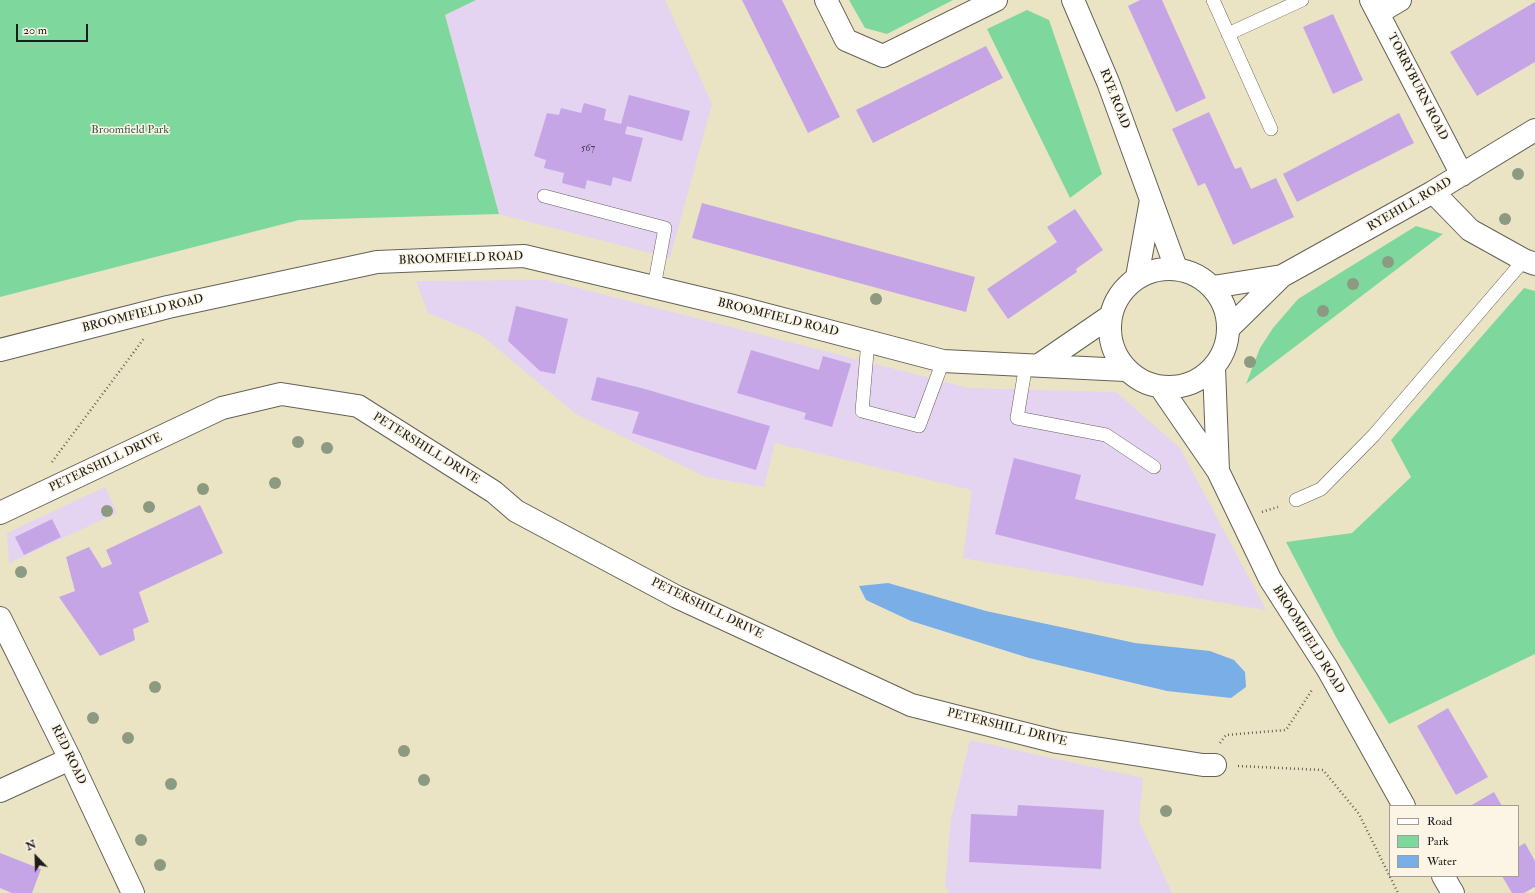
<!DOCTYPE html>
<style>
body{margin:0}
#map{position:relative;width:1535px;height:893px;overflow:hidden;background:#ebe4c4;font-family:"IM FELL Double Pica",serif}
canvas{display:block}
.legend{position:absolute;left:1389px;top:805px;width:130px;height:72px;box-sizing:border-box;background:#fcf5e5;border:1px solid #a29e95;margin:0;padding:5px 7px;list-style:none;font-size:12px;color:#1c1c1c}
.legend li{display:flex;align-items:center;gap:8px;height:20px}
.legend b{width:20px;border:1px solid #a29e95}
.north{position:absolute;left:16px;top:837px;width:40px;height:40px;-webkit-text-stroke:3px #fcf5e5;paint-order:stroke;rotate:337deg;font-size:11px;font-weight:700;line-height:16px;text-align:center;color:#1c1c1c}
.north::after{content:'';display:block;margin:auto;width:14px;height:18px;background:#1c1c1c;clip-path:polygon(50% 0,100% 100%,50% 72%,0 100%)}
.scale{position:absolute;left:16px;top:24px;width:72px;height:18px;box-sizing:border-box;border:2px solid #1c1c1c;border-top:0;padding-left:5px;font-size:12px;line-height:14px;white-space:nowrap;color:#1c1c1c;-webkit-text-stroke:3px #fcf5e5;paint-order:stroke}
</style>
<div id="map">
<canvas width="1535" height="893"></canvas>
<ul class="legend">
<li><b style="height:5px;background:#fff"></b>Road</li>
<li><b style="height:11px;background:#7ed89e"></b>Park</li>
<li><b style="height:11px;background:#79aee7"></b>Water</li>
</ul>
<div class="north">N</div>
<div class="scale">20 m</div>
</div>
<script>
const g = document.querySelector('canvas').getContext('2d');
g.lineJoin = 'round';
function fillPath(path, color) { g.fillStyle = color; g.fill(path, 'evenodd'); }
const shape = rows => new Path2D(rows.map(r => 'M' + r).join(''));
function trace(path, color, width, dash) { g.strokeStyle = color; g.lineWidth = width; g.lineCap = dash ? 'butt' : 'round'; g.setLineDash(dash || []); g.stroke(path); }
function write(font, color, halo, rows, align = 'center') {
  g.font = font + ' "IM FELL Double Pica",serif'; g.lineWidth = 3; g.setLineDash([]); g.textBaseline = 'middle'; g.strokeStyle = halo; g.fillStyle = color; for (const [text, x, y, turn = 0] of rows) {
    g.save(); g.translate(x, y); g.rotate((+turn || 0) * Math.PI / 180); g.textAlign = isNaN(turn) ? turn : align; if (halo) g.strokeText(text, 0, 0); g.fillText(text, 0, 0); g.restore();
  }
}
const built = shape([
 [476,0,665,0,712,104,670,258,499,214,445,15],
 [547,280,969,388,1116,392,1180,448,1266,610,963,558,972,490,775,443,764,487,706,477,576,414,481,335,428,313,416,281],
 [105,487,117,513,9,563,7,533],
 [970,740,1143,778,1139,821,1172,893,950,893,945,885,951,819]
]);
const green = shape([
 [0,0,476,0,445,15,499,214,299,220,0,297],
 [849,0,953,0,887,34,865,28],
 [1027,10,1049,20,1102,174,1070,198,987,29],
 [1416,226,1443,234,1246,384,1260,348,1273,328,1298,299],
 [1524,288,1535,291,1535,654,1389,724,1337,639,1286,542,1352,533,1411,477,1391,440]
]);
const water = shape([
 [888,583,986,611,1135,643,1210,651,1234,660,1245,672,1246,687,1231,698,1167,691,1029,658,911,621,866,600,859,586]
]);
const building = shape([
 [742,0,782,0,840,117,808,133],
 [1140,0,1162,0,1206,98,1176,112,1128,6],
 [1535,2,1535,62,1477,96,1450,52],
 [1333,14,1363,80,1333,94,1303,27],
 [986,46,1003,78,873,143,856,110],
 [629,95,690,111,682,141,627,126,625,134,643,138,631,182,613,177,611,186,587,180,585,189,562,183,564,173,544,168,546,160,534,156,547,113,559,115,561,108,581,113,584,103,606,109,604,120,621,124],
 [1209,112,1235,169,1241,167,1251,189,1276,178,1294,217,1233,245,1205,183,1198,186,1172,129],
 [1399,113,1414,143,1297,202,1283,174],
 [702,203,975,277,966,312,692,238],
 [1075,209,1103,250,1076,269,1077,272,1008,319,987,289,1057,242,1047,227],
 [516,306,568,319,555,374,540,371,508,341],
 [751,350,819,370,823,356,851,364,832,427,804,419,806,413,737,393],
 [597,377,645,389,770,426,756,470,632,433,639,412,591,400],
 [1014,458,1081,475,1075,499,1216,534,1203,586,995,534],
 [200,505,223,553,139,592,149,622,133,629,135,640,100,656,59,597,75,591,66,557,89,547,102,568,112,564,106,550],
 [52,519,61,537,24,555,15,537],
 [1448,708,1488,777,1456,795,1417,726],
 [1494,792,1502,806,1470,806],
 [1018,805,1104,810,1101,869,969,862,971,814,1017,816],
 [1525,843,1535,861,1535,887,1524,893,1512,893,1502,876,1518,876,1518,847],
 [0,853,41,869,32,893,12,893,0,888]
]);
const path = shape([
 [52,462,145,337],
 [1262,512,1278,507],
 [1220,743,1226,735,1286,730,1312,690],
 [1238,766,1323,770,1359,814,1398,893]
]);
const lane = shape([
 [1213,0,1271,129],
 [1228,34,1302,0],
 [544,196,665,228,654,287],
 [868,341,862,411,919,426,943,361],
 [1026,364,1017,418,1106,435,1154,467],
 [1296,500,1321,489,1374,435,1524,260]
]);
const street = shape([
 [826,0,846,40,883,56,996,0],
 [1073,0,1108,82,1176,268],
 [1371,0,1462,175],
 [1378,13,1400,0],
 [1433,192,1470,230,1524,260,1535,264],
 [1137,277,1151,200],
 [1213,287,1282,276],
 [1229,328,1282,276,1433,192,1535,130],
 [0,513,222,408,281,394,358,406,494,492,516,511,677,597,911,705,1057,742,1203,765,1215,765],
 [0,791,70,759]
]);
const secondary = shape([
 '1110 328a59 59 0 1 1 118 0a59 59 0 1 1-118 0Z',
 [0,350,168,307,377,262,524,256,733,306,943,361,1125,370],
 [1039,365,1109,317],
 [1214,368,1218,471],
 [1161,388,1218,471,1270,579,1327,668,1404,806],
 [0,618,70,759,133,893],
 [1443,876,1453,893]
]);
const trees = [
 [1518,174],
 [1505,219],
 [1388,262],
 [1353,284],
 [876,299],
 [1323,311],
 [1250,362],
 [298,442],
 [327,448],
 [275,483],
 [203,489],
 [149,507],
 [107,511],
 [21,572],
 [155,687],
 [93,718],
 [128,738],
 [404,751],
 [424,780],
 [171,784],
 [1166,811],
 [141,840],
 [160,865]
];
const numberNames = [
 ["567",588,149]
];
const streetNames = [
 ["TORRYBURN ROAD",1417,87,63],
 ["RYE ROAD",1114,99,69],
 ["RYEHILL ROAD",1410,205,-30],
 ["BROOMFIELD ROAD",461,259,-2],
 ["BROOMFIELD ROAD",143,314,-14],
 ["BROOMFIELD ROAD",778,318,14],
 ["PETERSHILL DRIVE",426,449,32],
 ["PETERSHILL DRIVE",106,463,-25],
 ["PETERSHILL DRIVE",707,609,26],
 ["BROOMFIELD ROAD",1308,640,58],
 ["PETERSHILL DRIVE",1007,728,14],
 ["RED ROAD",68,755,64]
];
const parkNames = [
 ["Broomfield Park",130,130]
];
fillPath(built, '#e4d3f1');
fillPath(green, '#7ed89e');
fillPath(water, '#79aee7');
fillPath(building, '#c6a5e7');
trace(lane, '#646257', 14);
trace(street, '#646257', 24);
trace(secondary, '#646257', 24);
trace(path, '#646257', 2.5, [1, 3]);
trace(lane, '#fff', 13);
trace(street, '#fff', 22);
trace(secondary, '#fff', 22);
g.fillStyle = '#8c9a81';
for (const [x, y] of trees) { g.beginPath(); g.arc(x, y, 6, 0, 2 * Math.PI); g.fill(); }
write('10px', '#463e4f', null, numberNames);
write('12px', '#1c1c1c', '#fcf5e5', streetNames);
write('12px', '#3e5e4a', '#fcf5e5', parkNames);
</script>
